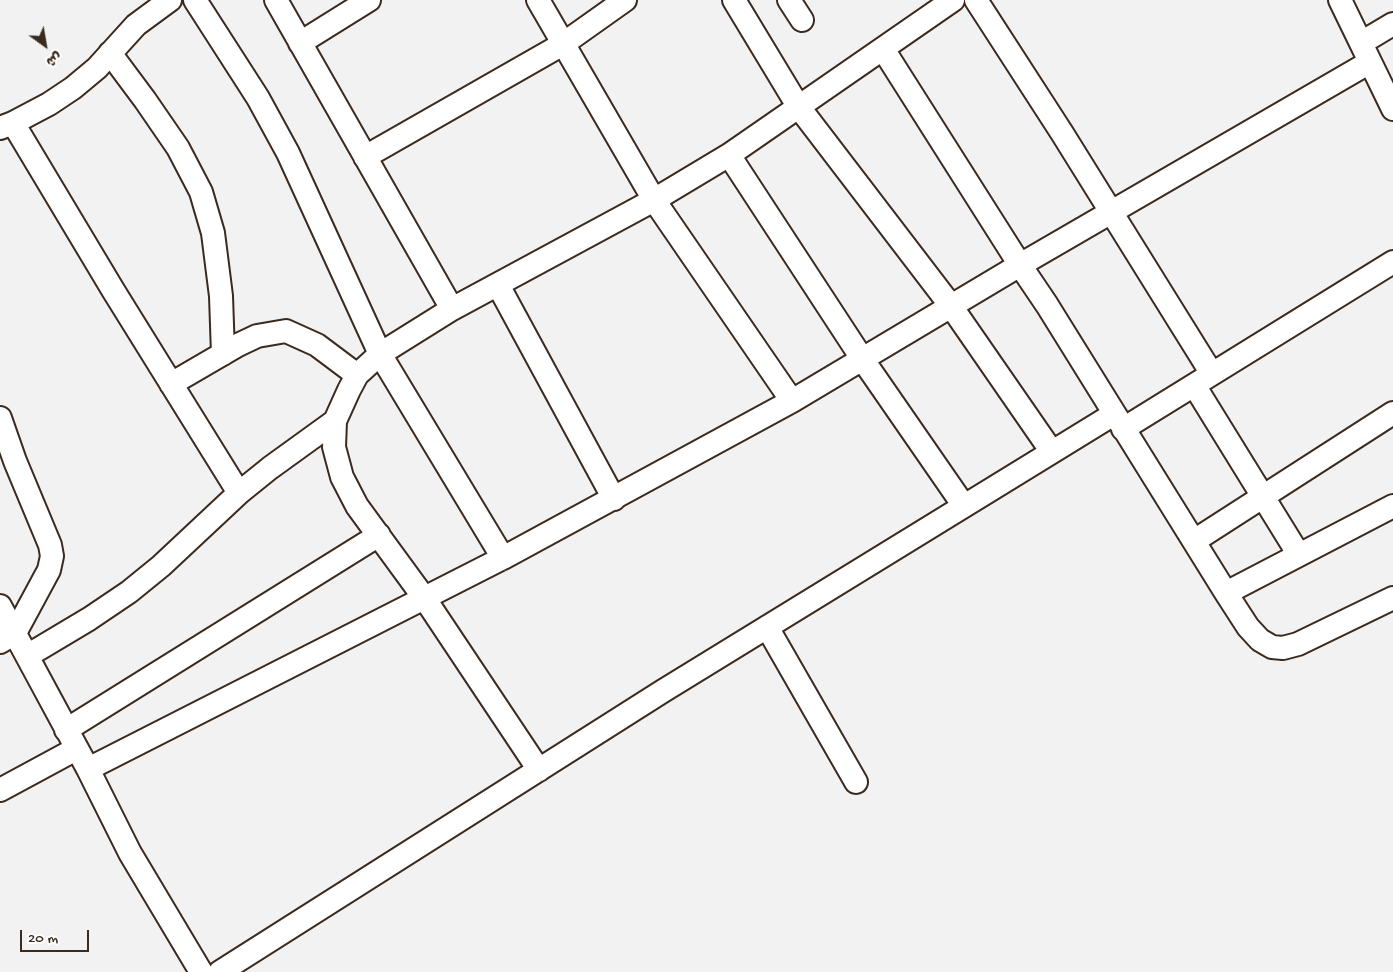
<!DOCTYPE html>
<meta charset="utf-8">
<style>
body{margin:0}
#map{position:relative;width:1393px;height:972px;overflow:hidden;background:#f3f2f2;font-family:"Gochi Hand","Playpen Sans Arabic",sans-serif}
canvas{display:block}
.north{position:absolute;left:20px;top:20px;width:50px;height:50px;-webkit-text-stroke:4px #fff;paint-order:stroke;rotate:148deg;font-size:14px;font-weight:700;line-height:20px;text-align:center;color:#3b2a1e}
.north::after{content:'';display:block;margin:auto;width:18px;height:22px;background:#3b2a1e;clip-path:polygon(50% 0,100% 100%,50% 72%,0 100%)}
.scale{position:absolute;left:20px;top:930px;width:69px;height:22px;box-sizing:border-box;border:2px solid #3b2a1e;border-top:0;padding-left:6px;font-size:15px;line-height:18px;white-space:nowrap;color:#3b2a1e;-webkit-text-stroke:4px #fff;paint-order:stroke}
</style>
<div id="map">
<canvas width="1393" height="972"></canvas>
<div class="north">ش</div>
<div class="scale">20 m</div>
</div>
<script>
const g = document.querySelector('canvas').getContext('2d');
g.lineJoin = 'round';
const shape = rows => new Path2D(rows.map(r => 'M' + r).join(''));
function trace(path, color, width, dash) { g.strokeStyle = color; g.lineWidth = width; g.lineCap = dash ? 'butt' : 'round'; g.setLineDash(dash || []); g.stroke(path); }
const minor = shape([
 [195,0,258,98,288,153,380,354,503,558],
 [276,0,452,309],
 [538,0,654,200,792,401],
 [734,0,798,106,951,306,1052,452],
 [789,0,802,20],
 [976,0,1062,133,1212,374],
 [1340,0,1393,109],
 [300,43,369,0],
 [1361,43,1393,24],
 [883,49,1020,265,1047,305,1226,593,1248,627,1260,640,1272,647,1283,648,1298,644,1393,598],
 [110,53,145,100,178,148,201,192,213,233,221,296,223,354],
 [13,123,113,290,239,493],
 [0,128,13,123,49,104,73,88,97,68,136,25,170,0],
 [729,155,863,360,964,506],
 [365,157,563,44,625,0],
 [498,285,614,499],
 [171,384,238,345,257,336,286,331,317,345,357,375],
 [1194,385,1299,555],
 [0,418,15,461,50,545,52,556,49,570,15,633,0,642],
 [1123,429,1393,262],
 [1194,541,1393,413],
 [1226,593,1393,506],
 [0,606,88,769,130,853,201,972],
 [767,627,856,782],
 [27,656,89,619,129,592,161,566,239,493,270,468,335,421],
 [66,730,379,535],
 [88,769,503,558,792,401,1020,265,1370,62],
 [539,770,425,599,357,506,342,477,334,447,335,421,349,390,357,375,380,354,452,309,654,200,729,155,953,0],
 [0,790,76,749],
 [220,972,663,691,1114,414]
]);
trace(minor, '#3b2a1e', 26);
trace(minor, '#fff', 22);
</script>
